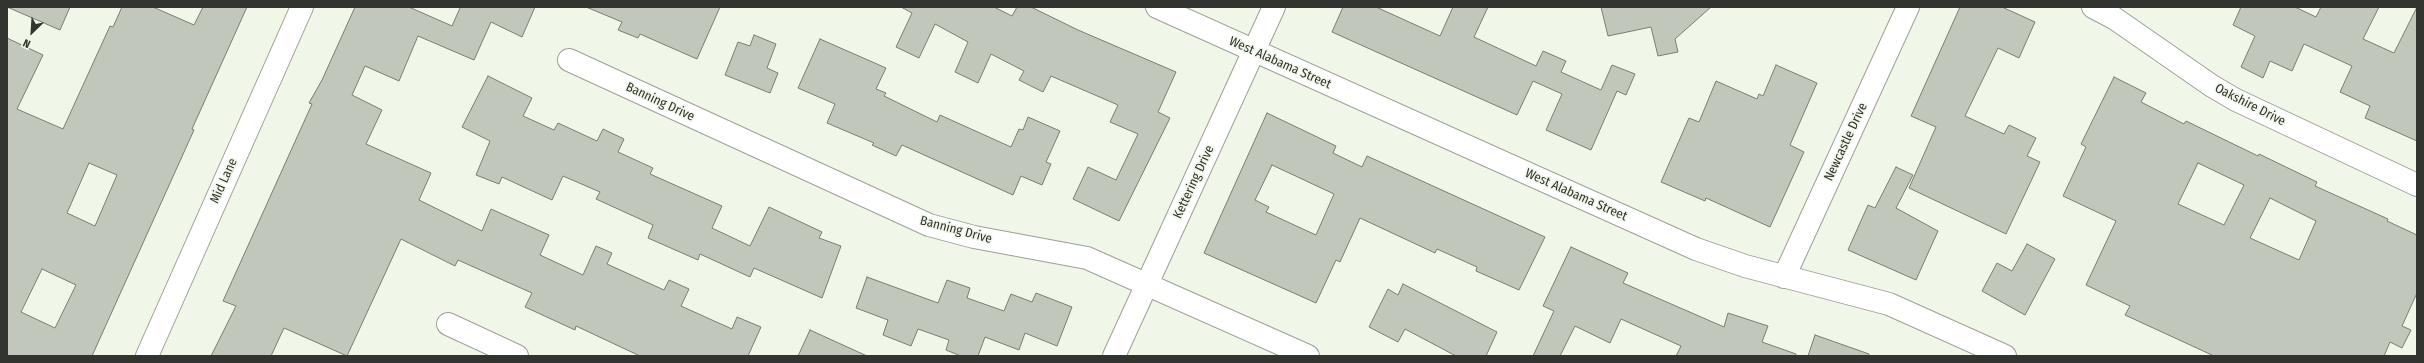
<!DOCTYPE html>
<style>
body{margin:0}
#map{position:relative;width:2424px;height:363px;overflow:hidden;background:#f0f7e9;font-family:"Fira Sans Condensed",sans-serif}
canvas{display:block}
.frame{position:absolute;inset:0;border:8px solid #31342f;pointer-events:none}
.north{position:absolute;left:12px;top:12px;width:40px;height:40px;-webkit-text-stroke:3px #f0f7e9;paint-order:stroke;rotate:205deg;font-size:11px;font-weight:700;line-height:16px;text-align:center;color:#31342f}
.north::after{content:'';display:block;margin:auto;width:14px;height:18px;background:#31342f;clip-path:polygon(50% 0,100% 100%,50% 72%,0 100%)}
</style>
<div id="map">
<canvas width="2424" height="363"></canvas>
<div class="frame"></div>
<div class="north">N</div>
</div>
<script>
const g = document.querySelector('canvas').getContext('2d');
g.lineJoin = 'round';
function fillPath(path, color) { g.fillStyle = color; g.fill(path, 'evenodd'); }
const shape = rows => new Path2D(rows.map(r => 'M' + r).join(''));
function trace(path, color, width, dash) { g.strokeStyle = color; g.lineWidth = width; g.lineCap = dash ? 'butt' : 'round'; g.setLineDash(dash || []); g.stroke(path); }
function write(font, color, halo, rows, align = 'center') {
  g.font = font + ' "Fira Sans Condensed",sans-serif'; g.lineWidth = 3; g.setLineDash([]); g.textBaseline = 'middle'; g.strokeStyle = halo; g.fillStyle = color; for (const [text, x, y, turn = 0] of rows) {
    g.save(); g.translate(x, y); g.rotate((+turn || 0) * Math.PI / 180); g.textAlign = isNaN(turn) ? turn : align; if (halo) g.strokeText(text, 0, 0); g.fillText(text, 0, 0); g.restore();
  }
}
const building = shape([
 [7,7,70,7,60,30,7,7],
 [122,7,153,7,194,25,203,7,247,7,192,129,194,130,92,356,7,356,7,38,43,55,17,109,63,129,110,26,113,27,122,7],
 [89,163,117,175,95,226,67,213,89,163],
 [42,269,76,285,55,328,21,312,42,269],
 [355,7,409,7,452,26,460,8,458,7,535,7,522,37,491,22,474,60,418,36,399,81,365,66,352,95,382,110,366,144,431,173,419,200,482,231,491,209,549,235,540,255,583,275,596,246,612,253,607,264,664,290,669,280,689,289,681,306,732,329,737,317,761,327,748,356,640,356,576,326,575,330,525,307,532,293,458,260,455,266,401,239,347,356,284,328,271,356,211,356,236,306,223,301,312,104,309,103,322,80,355,7],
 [586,7,720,7,697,59,640,34,638,38,618,30,622,22,586,7],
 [901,7,994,7,1012,16,1017,7,1031,7,1078,30,1176,72,1158,112,1170,118,1119,221,1073,199,1088,167,1116,180,1138,134,1110,122,1118,105,1051,76,1043,92,1019,80,1024,71,991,54,978,83,955,72,968,42,935,24,919,58,896,47,912,13,901,7],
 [1343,7,1376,7,1440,36,1453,7,1488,7,1474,37,1536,66,1543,51,1566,61,1561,72,1601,90,1612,65,1635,74,1626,95,1617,91,1591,150,1546,130,1562,94,1533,81,1517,115,1332,32,1343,7],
 [1601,7,1711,7,1675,39,1678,52,1658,56,1651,27,1608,36,1601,7],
 [1960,7,2002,7,2035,22,2019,58,1998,48,1965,116,2004,134,2009,125,2036,138,2027,156,2040,162,2006,234,1909,188,1936,127,1911,116,1960,7],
 [2241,7,2295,7,2316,17,2321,7,2379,7,2363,39,2394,53,2417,7,2417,141,2365,118,2370,106,2340,92,2352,66,2304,44,2292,71,2270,61,2263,78,2241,67,2255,36,2233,25,2241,7],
 [754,35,776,44,767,68,778,73,770,93,725,75,738,42,750,46,754,35],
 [820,39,886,68,876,89,886,93,884,96,937,122,940,115,1011,147,1019,129,1023,130,1028,117,1060,131,1046,162,1051,164,1042,185,1021,176,1013,195,902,145,896,156,872,145,874,143,827,123,835,104,798,88,820,39],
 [1776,65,1817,83,1790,145,1804,152,1770,227,1706,198,1705,201,1661,182,1689,118,1699,122,1716,81,1757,99,1759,94,1763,96,1776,65],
 [488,76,532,98,523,116,554,130,558,123,597,141,603,129,624,139,618,152,653,168,650,174,722,206,712,228,750,246,769,207,822,232,819,238,841,246,822,298,754,268,750,277,700,254,698,260,648,238,653,225,596,199,600,192,563,176,552,200,502,177,499,184,476,175,490,141,462,127,488,76],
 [2114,77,2146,93,2141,102,2184,124,2186,121,2258,156,2259,154,2317,182,2315,186,2388,219,2387,221,2417,235,2417,293,2402,326,2411,330,2402,348,2390,342,2384,356,2214,356,2125,315,2130,306,2086,285,2116,221,2063,196,2086,147,2081,144,2114,77],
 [2198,163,2244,185,2224,225,2178,204,2198,163],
 [2270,198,2316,221,2299,260,2250,238,2270,198],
 [1267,113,1336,146,1333,153,1362,167,1367,156,1545,237,1519,290,1476,271,1477,267,1437,249,1435,253,1360,218,1340,262,1336,260,1316,303,1204,253,1267,113],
 [1272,165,1334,194,1316,235,1266,212,1269,207,1255,200,1272,165],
 [1896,167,1913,175,1896,208,1938,231,1916,280,1848,250,1868,205,1875,208,1896,167],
 [2027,244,2055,259,2025,315,1982,291,1997,263,2012,271,2027,244],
 [1571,247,1628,273,1623,283,1724,327,1728,313,1768,326,1762,342,1796,354,1796,356,1676,356,1681,346,1621,319,1610,343,1575,326,1560,356,1533,356,1554,311,1543,306,1571,247],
 [867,277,938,303,947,280,970,288,967,298,1004,311,1011,294,1032,302,1036,293,1072,307,1057,346,1025,333,1019,350,985,337,978,356,961,356,946,350,949,340,918,329,911,346,883,335,888,320,856,308,867,277],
 [1403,284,1497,332,1486,356,1456,356,1405,329,1398,342,1369,327,1388,289,1398,295,1403,284],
 [810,330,867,356,798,356,810,330],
 [1815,335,1869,354,1869,356,1808,356,1815,335]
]);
const minor = shape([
 [1157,7,1696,249,1745,266,1889,304,2005,356],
 [2093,7,2114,18,2212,86,2236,100,2417,185],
 [569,60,929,225,974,237,1087,258,1308,356],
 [1784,277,1908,7],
 [448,324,517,356]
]);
const tertiary = shape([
 [147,356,302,7],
 [1114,356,1274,7]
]);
const streetNames = [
 ["West Alabama Street",1280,63,24],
 ["Banning Drive",660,102,25],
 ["Oakshire Drive",2250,105,27],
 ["Newcastle Drive",1846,142,-65],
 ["Mid Lane",224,181,-66],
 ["Kettering Drive",1194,182,-65],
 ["West Alabama Street",1576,195,24],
 ["Banning Drive",956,230,15]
];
fillPath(building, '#c1c7ba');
trace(building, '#787e72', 1);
trace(minor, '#9ba295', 24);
trace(tertiary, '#9ba295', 24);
trace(minor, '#fff', 22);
trace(tertiary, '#fff', 22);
write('13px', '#31342f', '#f0f7e9', streetNames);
</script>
